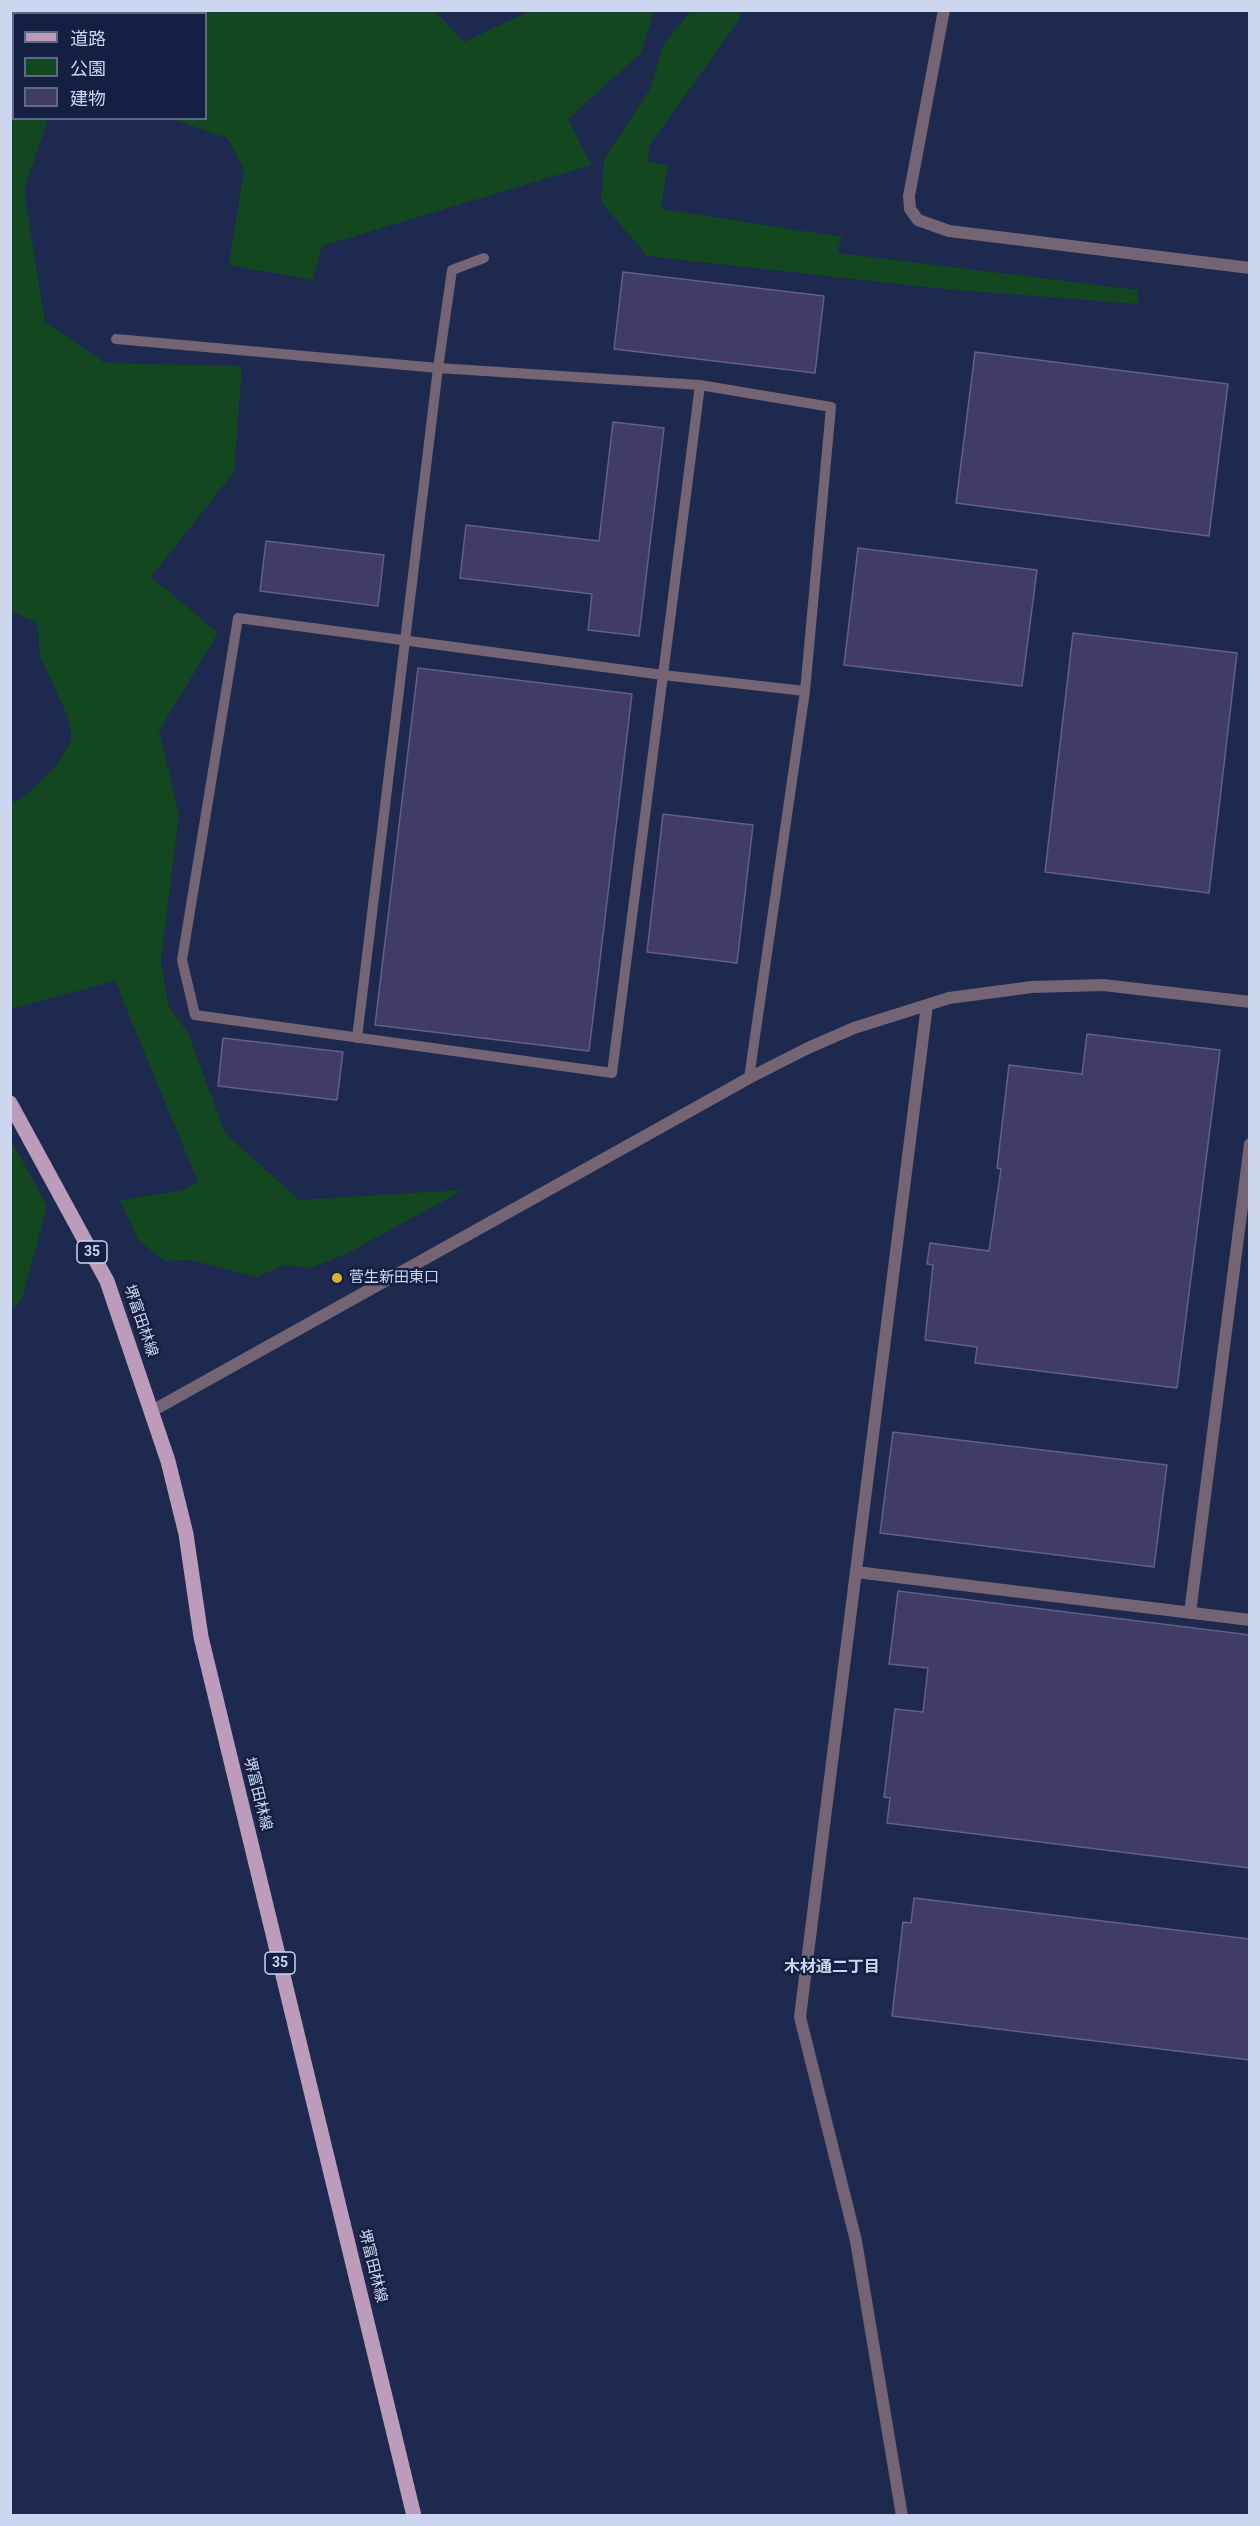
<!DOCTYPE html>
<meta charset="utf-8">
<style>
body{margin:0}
#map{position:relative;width:1260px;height:2526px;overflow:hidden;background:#1d294e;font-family:Roboto,"Noto Sans JP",sans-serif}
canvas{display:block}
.frame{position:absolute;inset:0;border:12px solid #ccd6ee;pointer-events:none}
.legend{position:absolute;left:12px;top:12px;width:195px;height:108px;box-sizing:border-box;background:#141f43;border:2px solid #5e6887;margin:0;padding:8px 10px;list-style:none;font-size:18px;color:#ccd6ee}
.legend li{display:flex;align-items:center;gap:12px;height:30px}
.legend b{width:30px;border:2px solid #5e6887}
</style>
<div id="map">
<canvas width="1260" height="2526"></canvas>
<div class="frame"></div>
<ul class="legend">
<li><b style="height:8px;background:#bd9bbb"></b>道路</li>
<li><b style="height:16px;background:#124720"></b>公園</li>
<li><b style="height:16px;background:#413c65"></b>建物</li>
</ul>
</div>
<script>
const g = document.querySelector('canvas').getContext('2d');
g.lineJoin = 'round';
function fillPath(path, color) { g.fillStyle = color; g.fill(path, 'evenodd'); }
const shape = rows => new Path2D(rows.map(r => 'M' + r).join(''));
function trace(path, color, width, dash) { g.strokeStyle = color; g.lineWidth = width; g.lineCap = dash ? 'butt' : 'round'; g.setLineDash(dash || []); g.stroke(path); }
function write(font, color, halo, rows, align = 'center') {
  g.font = font + ' Roboto,"Noto Sans JP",sans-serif'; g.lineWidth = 5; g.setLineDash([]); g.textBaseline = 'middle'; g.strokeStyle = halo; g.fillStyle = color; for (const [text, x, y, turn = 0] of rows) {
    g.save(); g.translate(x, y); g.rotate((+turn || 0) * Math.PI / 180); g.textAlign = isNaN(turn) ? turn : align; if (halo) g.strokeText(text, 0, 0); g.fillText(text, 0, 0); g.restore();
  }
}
const green = shape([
 [11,10,435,11,464,42,530,11,654,11,641,53,568,119,591,165,322,246,313,280,229,265,244,169,227,138,171,119,206,118,206,14,14,14,14,118,48,119,24,190,45,322,105,363,242,366,234,472,151,577,218,633,159,731,179,815,161,960,168,1005,188,1033,225,1133,299,1200,463,1190,350,1252,311,1268,285,1265,256,1277,191,1260,165,1261,138,1240,120,1200,181,1191,198,1182,115,981,11,1009,11,803,23,798,56,766,72,740,68,717,40,656,37,623,11,611],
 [691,11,740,11,739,20,649,146,648,162,668,165,661,209,842,237,837,253,1138,290,1138,304,944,289,647,256,601,202,604,159,650,89,664,43],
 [10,1138,47,1206,22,1299,11,1309]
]);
const building = shape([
 [623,272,824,296,815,373,614,349,623,272],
 [975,352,1228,384,1209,536,956,503,975,352],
 [613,422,664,428,639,636,588,630,592,594,460,578,466,525,599,541,613,422],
 [266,541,384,555,378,606,260,591,266,541],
 [858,548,1037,570,1022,686,844,665,858,548],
 [1073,633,1237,653,1209,893,1045,872,1073,633],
 [418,668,632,694,589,1051,375,1025,418,668],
 [663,814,753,825,737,963,647,952,663,814],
 [1087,1034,1220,1050,1177,1388,975,1363,977,1347,925,1340,933,1265,927,1264,930,1243,989,1251,1001,1169,997,1168,1009,1065,1082,1074,1087,1034],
 [223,1038,343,1052,337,1100,218,1086,223,1038],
 [893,1432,1167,1465,1154,1567,880,1533,893,1432],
 [898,1591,1250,1635,1250,1868,887,1823,890,1798,884,1797,895,1709,923,1712,928,1668,889,1664,898,1591],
 [914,1898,1250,1939,1250,2060,892,2016,903,1922,911,1923,914,1898]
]);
const service = shape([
 [116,339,438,368,700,385,831,407,805,691,749,1078],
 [700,385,663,675,805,691],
 [238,618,663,675,612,1073,195,1015,182,960,238,618],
 [357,1038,438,368,452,270,484,258]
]);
const tertiary = shape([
 [944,10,909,196,910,209,918,220,949,231,1250,268],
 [152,1411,749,1078,808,1048,854,1028,949,998,1032,987,1103,985,1250,1002],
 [856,1572,1250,1620],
 [1190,1613,1250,1144],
 [902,2516,856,2241,800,2017,927,1005]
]);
const primary = shape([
 [10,1103,107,1281,168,1461,186,1534,201,1637,414,2516]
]);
const markers = [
 [337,1278,6,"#ddb133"]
];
const shields = [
 [92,1252,30],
 [280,1963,30]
];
const shieldNames = [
 ["35",92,1252],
 ["35",280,1963]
];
const poiNames = [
 ["菅生新田東口",349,1278]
];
const streetNames = [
 ["堺富田林線",140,1321,71],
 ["堺富田林線",257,1794,76],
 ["堺富田林線",372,2266,76]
];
const neighbourhoodNames = [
 ["木材通二丁目",832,1968]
];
fillPath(green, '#124720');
fillPath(building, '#413c65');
trace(building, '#645f8b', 1.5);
trace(service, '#756473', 10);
trace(tertiary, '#756473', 12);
trace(primary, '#bd9bbb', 15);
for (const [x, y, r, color] of markers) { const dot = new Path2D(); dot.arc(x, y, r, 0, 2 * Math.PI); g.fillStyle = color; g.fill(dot); trace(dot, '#141f43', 2); }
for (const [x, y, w] of shields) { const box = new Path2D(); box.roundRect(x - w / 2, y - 11, w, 22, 4.5); g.fillStyle = '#141f43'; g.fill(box); trace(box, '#ccd6ee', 1.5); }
write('bold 14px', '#ccd6ee', null, shieldNames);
write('15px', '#ccd6ee', '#141f43', poiNames, 'left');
write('15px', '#ccd6ee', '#141f43', streetNames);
write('bold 16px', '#ccd6ee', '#141f43', neighbourhoodNames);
</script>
